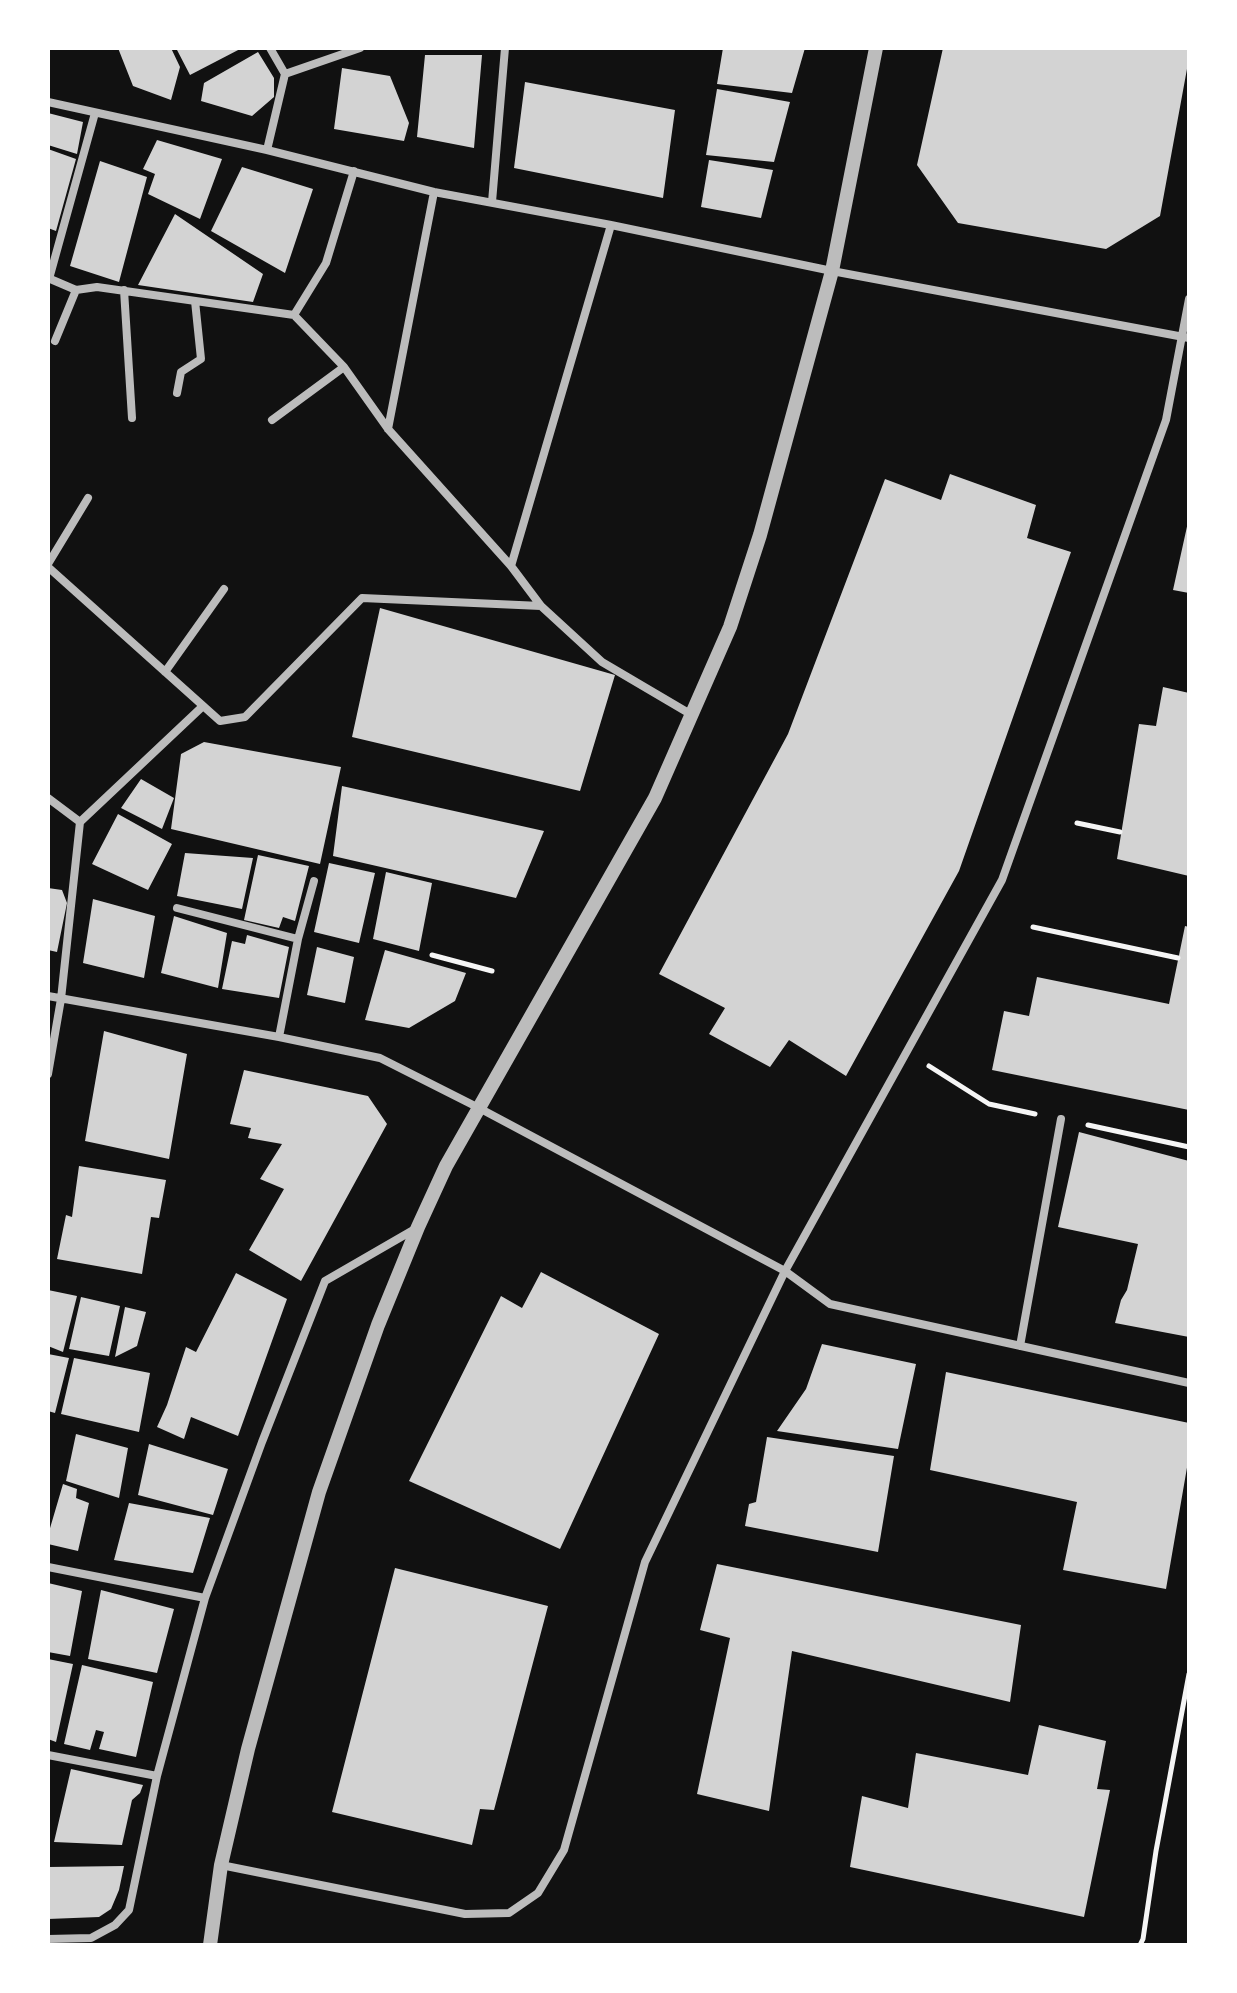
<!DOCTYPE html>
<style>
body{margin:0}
#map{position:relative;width:1237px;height:1993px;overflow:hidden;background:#111;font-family:Quicksand,sans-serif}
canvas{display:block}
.frame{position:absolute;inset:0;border:50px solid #fff;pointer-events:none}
</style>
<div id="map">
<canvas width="1237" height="1993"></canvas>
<div class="frame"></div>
</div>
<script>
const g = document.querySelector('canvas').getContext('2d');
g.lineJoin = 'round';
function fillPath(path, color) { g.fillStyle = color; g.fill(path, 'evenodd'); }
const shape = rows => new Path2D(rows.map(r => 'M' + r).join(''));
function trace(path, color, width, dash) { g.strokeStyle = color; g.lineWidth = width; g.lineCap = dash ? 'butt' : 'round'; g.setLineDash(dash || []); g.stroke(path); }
const building = shape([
 [118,48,171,48,180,67,171,100,133,86],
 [176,48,242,48,190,75],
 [723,48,805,48,792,93,717,84],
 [943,48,1189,48,1189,58,1160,216,1106,249,958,223,917,165],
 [258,52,274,78,274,97,252,116,201,101,204,83],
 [425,55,482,55,474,148,417,137],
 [342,68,390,76,409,123,404,141,334,129],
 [525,82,675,110,663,198,514,168],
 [717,89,790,102,774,162,706,155],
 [48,113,83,122,77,154,48,145],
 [157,140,222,159,200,219,148,194,155,174,143,169],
 [48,149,76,159,56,231,48,228],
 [709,160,773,170,761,218,701,207],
 [100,161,147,177,119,282,70,266],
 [242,167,313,189,285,273,211,231],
 [175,214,263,274,253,302,138,285],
 [950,474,1036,505,1027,538,1071,552,959,871,846,1076,789,1040,770,1067,709,1034,725,1008,659,974,788,734,885,479,941,500],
 [1188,522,1189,522,1189,593,1173,590],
 [380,608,615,675,580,791,352,737],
 [1163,687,1189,693,1189,876,1117,859,1139,724,1156,726],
 [204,742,341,767,320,864,171,829,181,754],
 [141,779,174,798,162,829,121,808],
 [342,786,544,831,516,898,333,856],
 [118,814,172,844,148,890,92,864],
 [185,853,253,858,242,909,177,896],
 [258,855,309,866,295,921,283,917,279,928,244,920],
 [329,863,375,873,359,943,314,932],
 [386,872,432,883,419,951,373,939],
 [48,888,62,890,67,903,57,952,48,950],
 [93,899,155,916,144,978,83,963],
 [174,916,227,933,218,988,161,973],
 [1185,926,1189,927,1189,1110,992,1070,1004,1011,1029,1016,1037,977,1169,1004],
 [247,935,289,947,279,998,222,989,232,941,245,944],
 [317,947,354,957,345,1003,307,995],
 [385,950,466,973,455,1001,409,1028,365,1020],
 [104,1031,187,1054,169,1159,85,1141],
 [244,1070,368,1096,387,1124,301,1281,249,1250,284,1189,260,1179,282,1144,248,1138,251,1128,230,1124],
 [1079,1132,1189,1161,1189,1337,1115,1323,1121,1300,1127,1290,1138,1244,1058,1227],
 [79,1166,166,1180,159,1218,151,1217,142,1274,57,1259,66,1215,72,1217],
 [541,1272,659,1334,560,1549,409,1481,501,1296,522,1308],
 [236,1273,287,1299,238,1436,191,1417,184,1439,157,1427,167,1405,186,1347,196,1352],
 [48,1290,77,1296,63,1352,48,1346],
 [81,1297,120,1306,109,1356,69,1349],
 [125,1307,146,1312,137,1346,115,1357],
 [822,1344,916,1364,898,1449,777,1431,806,1389],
 [48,1354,69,1358,55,1413,48,1411],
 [74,1358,150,1373,139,1432,61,1414],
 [946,1372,1189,1423,1189,1456,1166,1589,1063,1570,1077,1502,930,1470],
 [76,1434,128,1448,119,1498,66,1481],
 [767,1437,894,1456,878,1552,745,1526,749,1504,756,1502],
 [149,1444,228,1469,213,1515,138,1495],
 [63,1484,77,1489,76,1498,89,1503,78,1551,48,1544,48,1535],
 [129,1503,210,1518,193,1573,114,1560],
 [717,1564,1021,1625,1010,1702,792,1651,769,1811,697,1794,730,1638,700,1630],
 [395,1568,548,1606,494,1810,480,1809,472,1845,332,1812],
 [48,1583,82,1591,70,1656,48,1652],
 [101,1590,174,1609,157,1673,88,1659],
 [48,1659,73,1664,56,1742,48,1739],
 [82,1665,153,1682,136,1757,99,1749,104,1732,96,1730,90,1750,64,1744],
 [1039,1725,1106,1741,1097,1789,1110,1790,1084,1917,850,1867,862,1796,908,1808,916,1753,1028,1775],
 [71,1769,143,1785,140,1793,132,1800,122,1845,54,1842],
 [124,1866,119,1890,111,1909,99,1917,48,1919,48,1867]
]);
const path = shape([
 [1077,823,1120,832],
 [1033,927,1178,958],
 [432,955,492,971],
 [929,1066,989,1104,1035,1114],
 [1088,1125,1189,1147],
 [1140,1945,1143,1939,1156,1851,1189,1674]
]);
const minor = shape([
 [285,74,360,48],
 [48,102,267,150,434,192,611,225,832,271,1189,338],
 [267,150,285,74,270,48],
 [492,202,505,48],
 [48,278,76,290,97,287,294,315,344,367,388,429,511,566,541,606,602,662,692,715],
 [49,279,95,113],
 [124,290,132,418],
 [294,315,326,263,354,171],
 [55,341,76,290],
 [177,393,181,372,201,359,195,301],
 [272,420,344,367],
 [388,429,434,192],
 [48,564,88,498],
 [511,566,611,225],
 [48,567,220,721,245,717,362,598,541,606],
 [165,672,224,589],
 [48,798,80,822,61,999,48,1074],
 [80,822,203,706],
 [177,908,298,939],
 [48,996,279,1037,380,1058,479,1108,785,1271,830,1304,1189,1383],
 [279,1037,298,939,314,881],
 [1020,1346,1061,1119],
 [48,1567,205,1598],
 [48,1755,157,1776],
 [221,1865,465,1914,509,1913,538,1893,564,1850,645,1562,785,1271,1002,880,1166,420,1189,299],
 [48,1939,91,1938,115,1925,129,1910,157,1776,205,1598,262,1442,325,1281,415,1229]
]);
const tertiary = shape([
 [210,1945,221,1865,248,1749,319,1492,378,1325,418,1227,446,1166,655,798,730,627,760,535,832,271,876,48]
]);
fillPath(building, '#d3d3d3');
trace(path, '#f5f5f5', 5);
trace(minor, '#bcbcbc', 8);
trace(tertiary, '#bcbcbc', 14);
</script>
